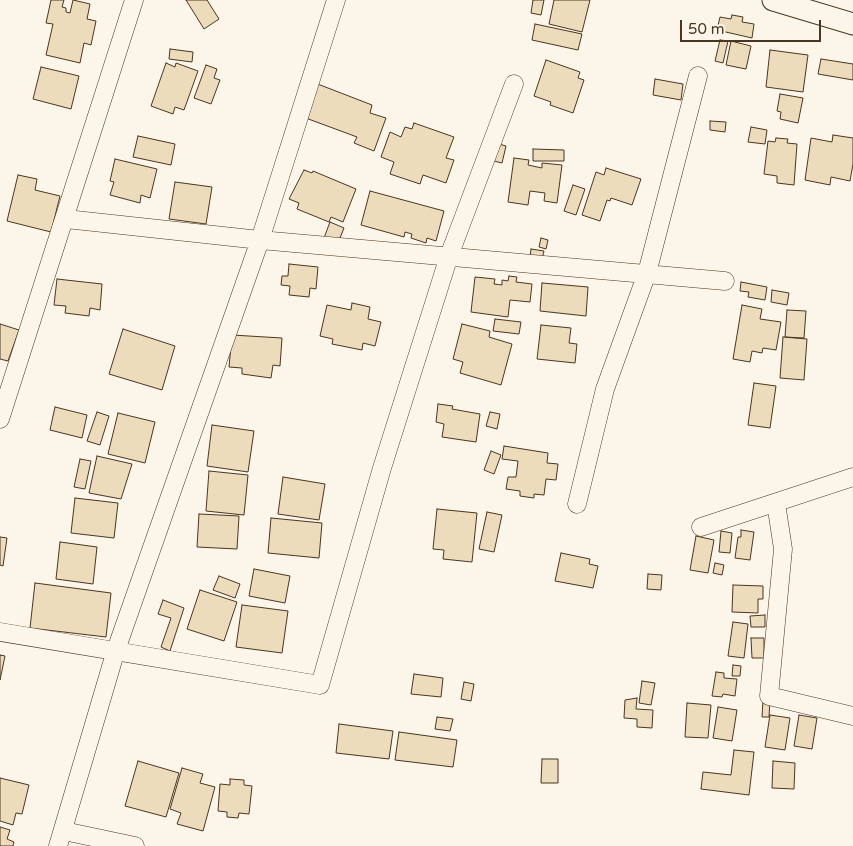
<!DOCTYPE html>
<style>
body{margin:0}
#map{position:relative;width:853px;height:846px;overflow:hidden;background:#fbf6e9;font-family:"Varela Round",sans-serif}
canvas{display:block}
.scale{position:absolute;left:680px;top:20px;width:141px;height:22px;box-sizing:border-box;border:2px solid #4a3520;border-top:0;padding-left:6px;font-size:15px;line-height:18px;white-space:nowrap;color:#4a3520;-webkit-text-stroke:4px #fbf6e9;paint-order:stroke}
</style>
<div id="map">
<canvas width="853" height="846"></canvas>
<div class="scale">50 m</div>
</div>
<script>
const g = document.querySelector('canvas').getContext('2d');
g.lineJoin = 'round';
function fillPath(path, color) { g.fillStyle = color; g.fill(path, 'evenodd'); }
const shape = rows => new Path2D(rows.map(r => 'M' + r).join(''));
function trace(path, color, width, dash) { g.strokeStyle = color; g.lineWidth = width; g.lineCap = dash ? 'butt' : 'round'; g.setLineDash(dash || []); g.stroke(path); }
const building = shape([
 [51,0,64,0,62,7,66,8,66,12,70,13,73,0,90,4,87,19,96,21,91,45,84,43,80,63,46,55,53,24,46,23,51,0],
 [186,0,207,0,219,19,204,29,186,0],
 [533,0,544,0,541,15,531,13,533,0],
 [554,0,590,0,582,32,549,24,554,0],
 [732,15,743,17,742,22,754,24,752,38,717,30,720,17,731,19,732,15],
 [535,24,582,34,578,50,532,40,535,24],
 [720,40,728,41,723,63,715,61,720,40],
 [731,41,751,46,746,69,726,65,731,41],
 [170,49,193,52,192,62,169,59,170,49],
 [770,50,808,55,803,92,766,87,770,50],
 [821,59,853,64,853,80,818,74,821,59],
 [546,60,580,72,578,78,584,80,573,113,550,105,551,102,534,96,546,60],
 [166,63,175,67,176,63,198,71,184,110,175,107,173,114,151,106,166,63],
 [206,65,217,69,214,78,220,80,211,104,194,98,206,65],
 [41,67,79,76,71,109,33,99,41,67],
 [655,79,683,84,681,100,653,95,655,79],
 [315,83,372,105,370,113,386,118,374,151,354,143,357,137,303,117,315,83],
 [780,94,803,98,798,123,780,119,781,112,777,111,780,94],
 [710,121,726,122,725,132,710,130,710,121],
 [414,123,454,137,446,158,454,160,446,183,423,175,420,184,390,174,394,162,381,157,390,132,401,137,405,127,412,129,414,123],
 [751,127,767,130,765,144,748,142,751,127],
 [833,135,853,138,853,164,850,181,831,177,830,185,805,180,811,138,832,142,833,135],
 [138,136,175,144,171,165,133,157,138,136],
 [776,138,788,139,787,143,797,144,794,185,777,183,777,176,764,174,768,141,775,142,776,138],
 [495,143,506,146,502,163,490,160,495,143],
 [533,149,564,150,564,161,533,161,533,149],
 [514,158,529,160,528,165,542,168,542,163,562,165,557,203,544,201,545,193,530,191,528,205,508,202,514,158],
 [115,159,157,169,150,198,141,195,140,203,110,195,114,182,110,181,115,159],
 [606,168,641,179,632,205,611,198,610,201,607,200,600,221,582,215,596,172,604,175,606,168],
 [304,170,312,173,313,171,356,189,343,222,331,217,329,222,297,209,299,203,289,199,304,170],
 [18,175,37,179,35,190,60,196,51,232,7,221,18,175],
 [175,182,212,187,206,224,169,219,175,182],
 [573,185,585,189,576,215,564,211,573,185],
 [370,191,444,211,436,241,427,238,426,243,411,238,412,234,405,232,404,237,361,225,370,191],
 [330,222,344,228,338,243,324,238,330,222],
 [541,238,548,240,546,249,539,247,541,238],
 [531,249,544,251,542,259,530,258,531,249],
 [289,264,318,267,316,289,310,288,309,297,289,295,290,286,281,285,282,276,288,276,289,264],
 [509,276,517,277,516,282,532,284,530,302,510,300,508,317,471,312,475,277,495,279,494,284,502,285,502,280,508,281,509,276],
 [57,279,102,284,100,310,90,308,89,316,65,313,66,306,54,305,57,279],
 [741,282,767,287,765,300,748,297,749,292,740,291,741,282],
 [542,283,588,287,586,316,540,311,542,283],
 [772,290,789,293,787,305,771,302,772,290],
 [352,303,370,307,368,319,381,322,375,346,363,343,362,350,332,344,333,339,320,336,327,305,351,310,352,303],
 [742,305,762,309,760,319,781,322,776,350,763,348,762,353,752,351,750,362,733,359,742,305],
 [787,310,806,311,804,338,785,337,787,310],
 [495,319,521,322,519,334,493,331,495,319],
 [0,324,19,330,8,361,0,359,0,324],
 [462,324,490,331,489,337,512,344,501,385,460,373,463,362,453,359,462,324],
 [541,325,571,328,569,343,577,344,575,363,537,359,541,325],
 [123,329,175,346,162,390,109,374,123,329],
 [232,335,282,338,280,366,273,365,271,378,242,374,242,368,229,367,232,335],
 [783,337,807,339,804,380,780,378,783,337],
 [754,383,776,386,770,428,748,425,754,383],
 [438,404,453,406,452,409,480,414,476,442,442,437,444,424,436,422,438,404],
 [55,407,87,415,82,438,50,430,55,407],
 [97,412,109,416,100,445,87,441,97,412],
 [490,412,500,414,497,429,486,426,490,412],
 [118,413,155,422,145,463,108,454,118,413],
 [212,425,254,431,248,472,207,466,212,425],
 [504,446,548,453,547,463,558,464,556,480,546,479,544,495,534,494,534,498,520,496,520,491,506,489,508,477,516,477,518,461,502,459,504,446],
 [491,451,501,455,494,474,484,470,491,451],
 [97,456,132,464,121,499,89,493,97,456],
 [80,459,91,461,85,489,74,487,80,459],
 [209,471,248,475,244,515,206,511,209,471],
 [283,477,325,484,319,520,278,514,283,477],
 [75,498,118,503,114,538,71,533,75,498],
 [437,509,477,513,472,562,443,559,444,550,433,549,437,509],
 [487,512,502,515,494,552,479,549,487,512],
 [199,514,239,516,237,549,197,547,199,514],
 [271,518,322,523,319,558,268,553,271,518],
 [741,530,754,532,750,560,735,558,738,537,741,537,741,530],
 [721,531,732,533,730,553,719,552,721,531],
 [696,536,714,540,708,573,690,570,696,536],
 [0,537,7,538,3,566,0,565,0,537],
 [60,542,97,547,93,584,56,579,60,542],
 [561,553,590,559,589,564,598,566,593,588,555,581,561,553],
 [715,563,724,565,722,575,713,573,715,563],
 [254,569,290,576,285,603,249,596,254,569],
 [648,574,662,575,661,590,647,589,648,574],
 [219,576,240,584,235,598,213,590,219,576],
 [35,583,111,593,106,637,30,628,35,583],
 [733,585,763,586,763,599,758,599,758,613,732,612,733,585],
 [200,590,237,602,224,641,187,629,200,590],
 [163,600,184,608,170,651,161,647,171,618,158,614,163,600],
 [242,605,288,611,282,653,236,647,242,605],
 [765,615,765,627,751,627,750,616,765,615],
 [733,622,748,624,744,658,728,656,733,622],
 [751,638,764,638,764,658,752,658,751,638],
 [0,655,5,656,0,680,0,655],
 [733,665,741,666,740,676,732,676,733,665],
 [716,672,724,673,724,678,737,679,735,696,723,694,722,697,712,696,716,672],
 [414,674,443,678,441,697,411,694,414,674],
 [642,681,655,683,651,705,639,703,642,681],
 [464,682,474,684,471,701,461,699,464,682],
 [637,698,636,709,653,710,652,728,637,727,637,719,624,718,625,700,637,698],
 [763,700,770,700,769,717,762,717,763,700],
 [687,703,711,705,708,738,685,737,687,703],
 [718,707,737,710,732,741,713,738,718,707],
 [770,715,790,718,785,750,765,747,770,715],
 [799,715,817,718,812,749,794,746,799,715],
 [437,717,453,719,450,731,435,729,437,717],
 [339,724,393,731,389,759,336,753,339,724],
 [399,732,457,740,453,767,395,760,399,732],
 [734,750,754,752,749,795,701,789,703,772,731,775,734,750],
 [542,759,558,759,558,783,541,783,542,759],
 [138,761,179,773,166,817,125,806,138,761],
 [773,761,795,763,794,789,772,788,773,761],
 [182,768,203,774,200,783,215,787,203,831,177,824,181,813,170,809,182,768],
 [0,778,29,785,22,814,16,813,13,825,0,821,0,778],
 [230,779,244,780,244,785,252,786,249,814,239,813,238,818,227,817,227,812,218,811,220,784,230,785,230,779],
 [0,827,10,830,7,839,14,842,13,846,0,846,0,827]
]);
const minor = shape([
 [66,219,260,240,725,281],
 [0,419,134,0],
 [776,503,783,549,769,696,853,716],
 [577,504,605,389,647,273,698,76],
 [701,527,853,477],
 [0,632,320,685,382,468,449,256,514,84],
 [64,831,135,846],
 [58,846,116,650,260,240,336,0]
]);
const tertiary = shape([
 [773,0,853,24]
]);
fillPath(building, '#ecdcbc');
trace(building, '#4a3520', 1);
trace(minor, '#4a3520', 19);
trace(tertiary, '#4a3520', 23);
trace(minor, '#fbf6e9', 18);
trace(tertiary, '#fbf6e9', 21);
</script>
